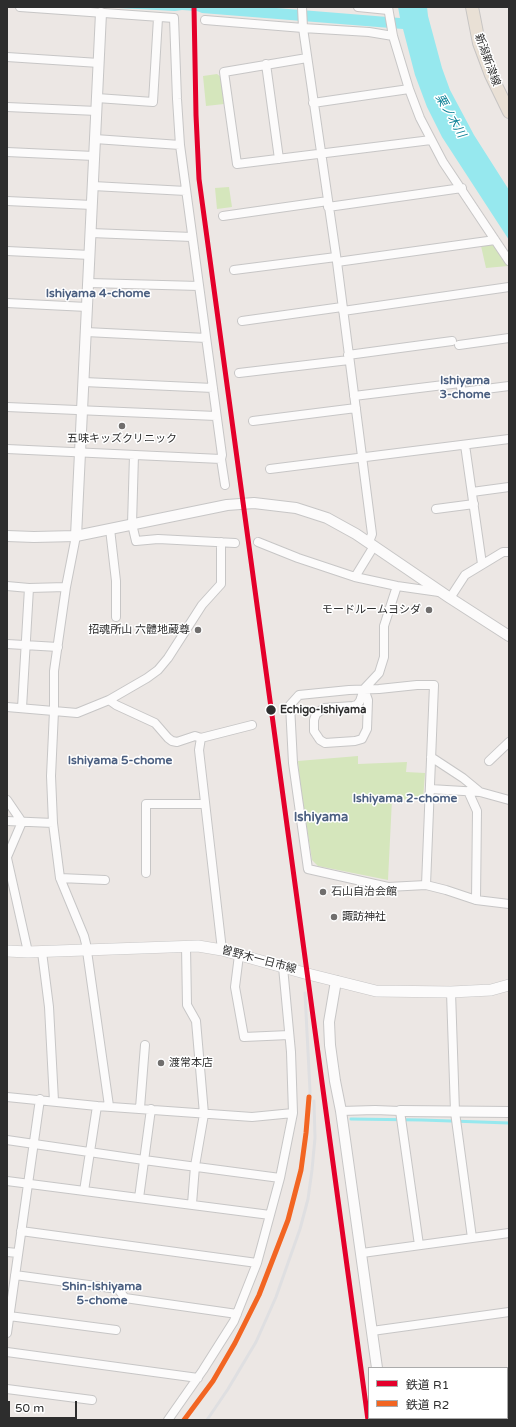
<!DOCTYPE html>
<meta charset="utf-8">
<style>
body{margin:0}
#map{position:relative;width:516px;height:1427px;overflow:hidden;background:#ece7e4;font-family:"Varela Round","Noto Sans JP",sans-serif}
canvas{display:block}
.frame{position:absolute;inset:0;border:8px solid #2d2d2d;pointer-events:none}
.legend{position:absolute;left:368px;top:1367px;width:140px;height:52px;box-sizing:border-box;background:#fff;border:1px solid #ababab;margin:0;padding:5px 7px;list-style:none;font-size:12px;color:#2d2d2d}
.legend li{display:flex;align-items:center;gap:8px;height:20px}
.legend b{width:20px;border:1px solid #ababab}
.scale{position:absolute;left:8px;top:1401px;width:69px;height:18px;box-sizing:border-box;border:2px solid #2d2d2d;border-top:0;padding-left:5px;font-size:12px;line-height:14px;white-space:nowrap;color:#2d2d2d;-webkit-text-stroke:3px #fff;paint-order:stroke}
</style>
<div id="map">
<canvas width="516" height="1427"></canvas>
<div class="frame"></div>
<ul class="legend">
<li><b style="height:5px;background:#e4002b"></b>鉄道 R1</li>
<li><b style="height:5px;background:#f26522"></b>鉄道 R2</li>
</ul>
<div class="scale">50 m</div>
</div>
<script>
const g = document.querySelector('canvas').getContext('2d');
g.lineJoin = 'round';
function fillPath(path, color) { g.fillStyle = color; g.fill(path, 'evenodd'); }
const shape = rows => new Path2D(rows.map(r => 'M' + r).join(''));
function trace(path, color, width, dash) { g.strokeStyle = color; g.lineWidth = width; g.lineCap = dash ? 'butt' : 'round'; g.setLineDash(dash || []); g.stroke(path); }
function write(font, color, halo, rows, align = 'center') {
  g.font = font + ' "Varela Round","Noto Sans JP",sans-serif'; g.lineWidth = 3; g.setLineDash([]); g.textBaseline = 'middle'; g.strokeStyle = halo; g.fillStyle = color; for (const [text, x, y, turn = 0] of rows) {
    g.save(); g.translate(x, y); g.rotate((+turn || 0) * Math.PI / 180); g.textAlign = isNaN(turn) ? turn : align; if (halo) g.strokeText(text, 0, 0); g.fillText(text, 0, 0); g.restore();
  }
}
const green = shape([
 [217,74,221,77,224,104,206,106,203,76],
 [229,187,232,207,217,209,215,188],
 [491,244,495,247,508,266,486,268,481,246],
 [358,756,358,764,407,762,406,772,425,773,423,800,392,799,388,880,318,866,312,860,300,784,298,761]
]);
const water = shape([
 [100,7,264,7,400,18,398,7,427,7,428,16,442,68,450,90,474,135,509,190,509,240,442,137,427,107,415,75,403,29,202,13,197,11,182,10,175,11]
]);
const stream = shape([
 [351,1119,422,1120,509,1123]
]);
const minor = shape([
 [20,7,174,18,177,99,180,145,222,455,221,459,225,485],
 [302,7,303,28,337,262,372,534,369,542],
 [358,7,388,10],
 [388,7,393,36,409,89,420,118,443,162,509,261],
 [205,20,303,28,369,32,393,36],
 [7,57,99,63],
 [307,58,224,72,237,164,431,140],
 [266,64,279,159],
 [97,98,153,102,158,18],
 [313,103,409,89],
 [7,107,97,111],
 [95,139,180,145],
 [7,152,94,156],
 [93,186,186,191],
 [7,201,92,205],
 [328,207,462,188],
 [223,216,328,201],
 [91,233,192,237],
 [7,251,90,255],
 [337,262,495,240],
 [234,270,336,257],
 [89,283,199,286],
 [7,303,87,307],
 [343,311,509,287],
 [242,321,342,307],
 [86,332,206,338],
 [459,345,509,338],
 [348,355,452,341],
 [239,373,349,360],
 [84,382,213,388],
 [354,396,460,383,462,392,509,386],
 [7,407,216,416],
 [253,421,356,408],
 [465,445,482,564],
 [7,449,221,459],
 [134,455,132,524,136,541,158,539,235,543],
 [270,469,509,439],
 [472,492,509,487],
 [436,509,474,504],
 [110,529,116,581,116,617],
 [76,536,66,587,54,671,54,711,51,776,53,823,60,878,84,936,86,944,109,1106],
 [258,542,298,558,355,577,397,586,439,592],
 [355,577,374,546],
 [7,586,29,588,66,587],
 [450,598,465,575,503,552,509,552],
 [7,644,58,647],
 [417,685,434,685,426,885,388,887,308,869,293,763,290,705,299,695,349,690,379,689,417,685],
 [364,689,368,700,367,729,362,739,355,741,325,743,320,740,314,731,314,720,316,714,324,708,353,706,357,705,360,701,364,689,379,673,384,657,384,626,397,586],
 [109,700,116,705,155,723,168,738,172,741,177,742,195,736,201,738,252,725],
 [7,707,77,713,109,700,147,678,158,670,168,658,202,605,221,584,221,542],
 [22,708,29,588],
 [201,738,199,750,222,950],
 [431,757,463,778,480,792],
 [489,761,509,742],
 [430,789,480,792,509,800],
 [468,791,477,811,476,900],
 [7,800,22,822,7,857],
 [7,821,53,823],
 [7,858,28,952],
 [146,873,146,804,205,804],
 [60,878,105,880],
 [426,885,446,890,476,900,509,904],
 [186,946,187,1005,196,1021,204,1114,195,1166,192,1204],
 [42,952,49,1007,54,1101],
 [239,955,235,987,244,1037,289,1035],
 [451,992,455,1112,472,1238],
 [7,1097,97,1106,252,1117,293,1113,291,1052,283,967],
 [140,1108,145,1045],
 [341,1111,375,1110,400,1111,419,1245],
 [7,1140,144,1160,280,1178],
 [7,1181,270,1215],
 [84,1191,97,1106],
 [139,1198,151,1109],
 [21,1231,257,1263],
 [7,1252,18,1253],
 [362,1253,509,1233],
 [15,1275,118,1289,125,1298,237,1314],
 [9,1316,116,1330],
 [372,1331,509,1312],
 [7,1333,40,1099],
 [7,1352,198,1378],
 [507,1380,509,1379],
 [7,1389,92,1400],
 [168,1420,203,1370,234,1321,257,1263,280,1178,293,1113]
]);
const tertiary = shape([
 [7,536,34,537,76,536,227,505,254,503,296,508,327,518,356,534,450,598,509,636],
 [76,536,101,13],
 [336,981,329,1022,330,1045,335,1081,341,1111,377,1368],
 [400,1111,509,1112],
 [384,1418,384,1420]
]);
const secondary = shape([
 [7,951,28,952,198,946,222,950,308,974,376,991,451,992,491,990,509,985]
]);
const primary = shape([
 [472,7,479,43,491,75,509,112]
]);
const rail = shape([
 [184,1420,213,1381,235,1343,244,1327,259,1295,288,1220,294,1200,304,1155,309,1112,310,1091,305,993],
 [207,1420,228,1389,256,1342,276,1297,300,1229,308,1199,312,1170,315,1138,314,1101]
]);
const rail1 = shape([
 [194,7,196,115,199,179,368,1420]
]);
const rail2 = shape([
 [184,1420,213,1381,235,1343,259,1295,278,1246,288,1220,301,1170,306,1133,309,1097]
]);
const markers = [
 [122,426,4,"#706e6d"],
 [429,610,4,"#706e6d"],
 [198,630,4,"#706e6d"],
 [271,710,5.5,"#2d2d2d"],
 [323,892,4,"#706e6d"],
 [334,917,4,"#706e6d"],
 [161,1063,4,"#706e6d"]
];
const streetNames = [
 ["新潟新津線",487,60,70],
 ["曽野木一日市線",259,960,15]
];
const poiNames = [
 ["五味キッズクリニック",122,439,"center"],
 ["モードルームヨシダ",421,610,"right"],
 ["招魂所山 六體地蔵尊",190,630,"right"],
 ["石山自治会館",331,892],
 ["諏訪神社",342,917],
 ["渡常本店",169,1063]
];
const stopNames = [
 ["Echigo-Ishiyama",280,710]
];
const waterNames = [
 ["栗ノ木川",450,116,60]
];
const neighbourhoodNames = [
 ["Ishiyama 4-chome",98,294],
 ["Ishiyama",465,381],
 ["3-chome",465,395],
 ["Ishiyama 5-chome",120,761],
 ["Ishiyama 2-chome",405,799],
 ["Shin-Ishiyama",102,1287],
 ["5-chome",102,1301]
];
const quarterNames = [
 ["Ishiyama",321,818]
];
fillPath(green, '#d5e6bc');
fillPath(water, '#96e8ee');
trace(stream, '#96e8ee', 3);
trace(minor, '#c7c6c6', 10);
trace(tertiary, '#c7c6c6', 12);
trace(secondary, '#c7c6c6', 12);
trace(primary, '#c6c4c3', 14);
trace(minor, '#fcfbfb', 8);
trace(tertiary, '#fcfbfb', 10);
trace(secondary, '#fcfbfb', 11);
trace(primary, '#e9e0d5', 12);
trace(rail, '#dfdfe1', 3);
trace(rail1, '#e4002b', 5);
trace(rail2, '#f26522', 5);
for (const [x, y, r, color] of markers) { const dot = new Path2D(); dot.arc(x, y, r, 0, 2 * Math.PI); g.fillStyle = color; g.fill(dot); trace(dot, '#fff', 1.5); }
write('11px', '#2d2d2d', '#fff', streetNames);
write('11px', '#2d2d2d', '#fff', poiNames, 'left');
write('bold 11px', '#2d2d2d', '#fff', stopNames, 'left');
write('italic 12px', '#0b8196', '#fff', waterNames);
write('bold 12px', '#4b5f80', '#fff', neighbourhoodNames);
write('bold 13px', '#4b5f80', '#fff', quarterNames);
</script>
